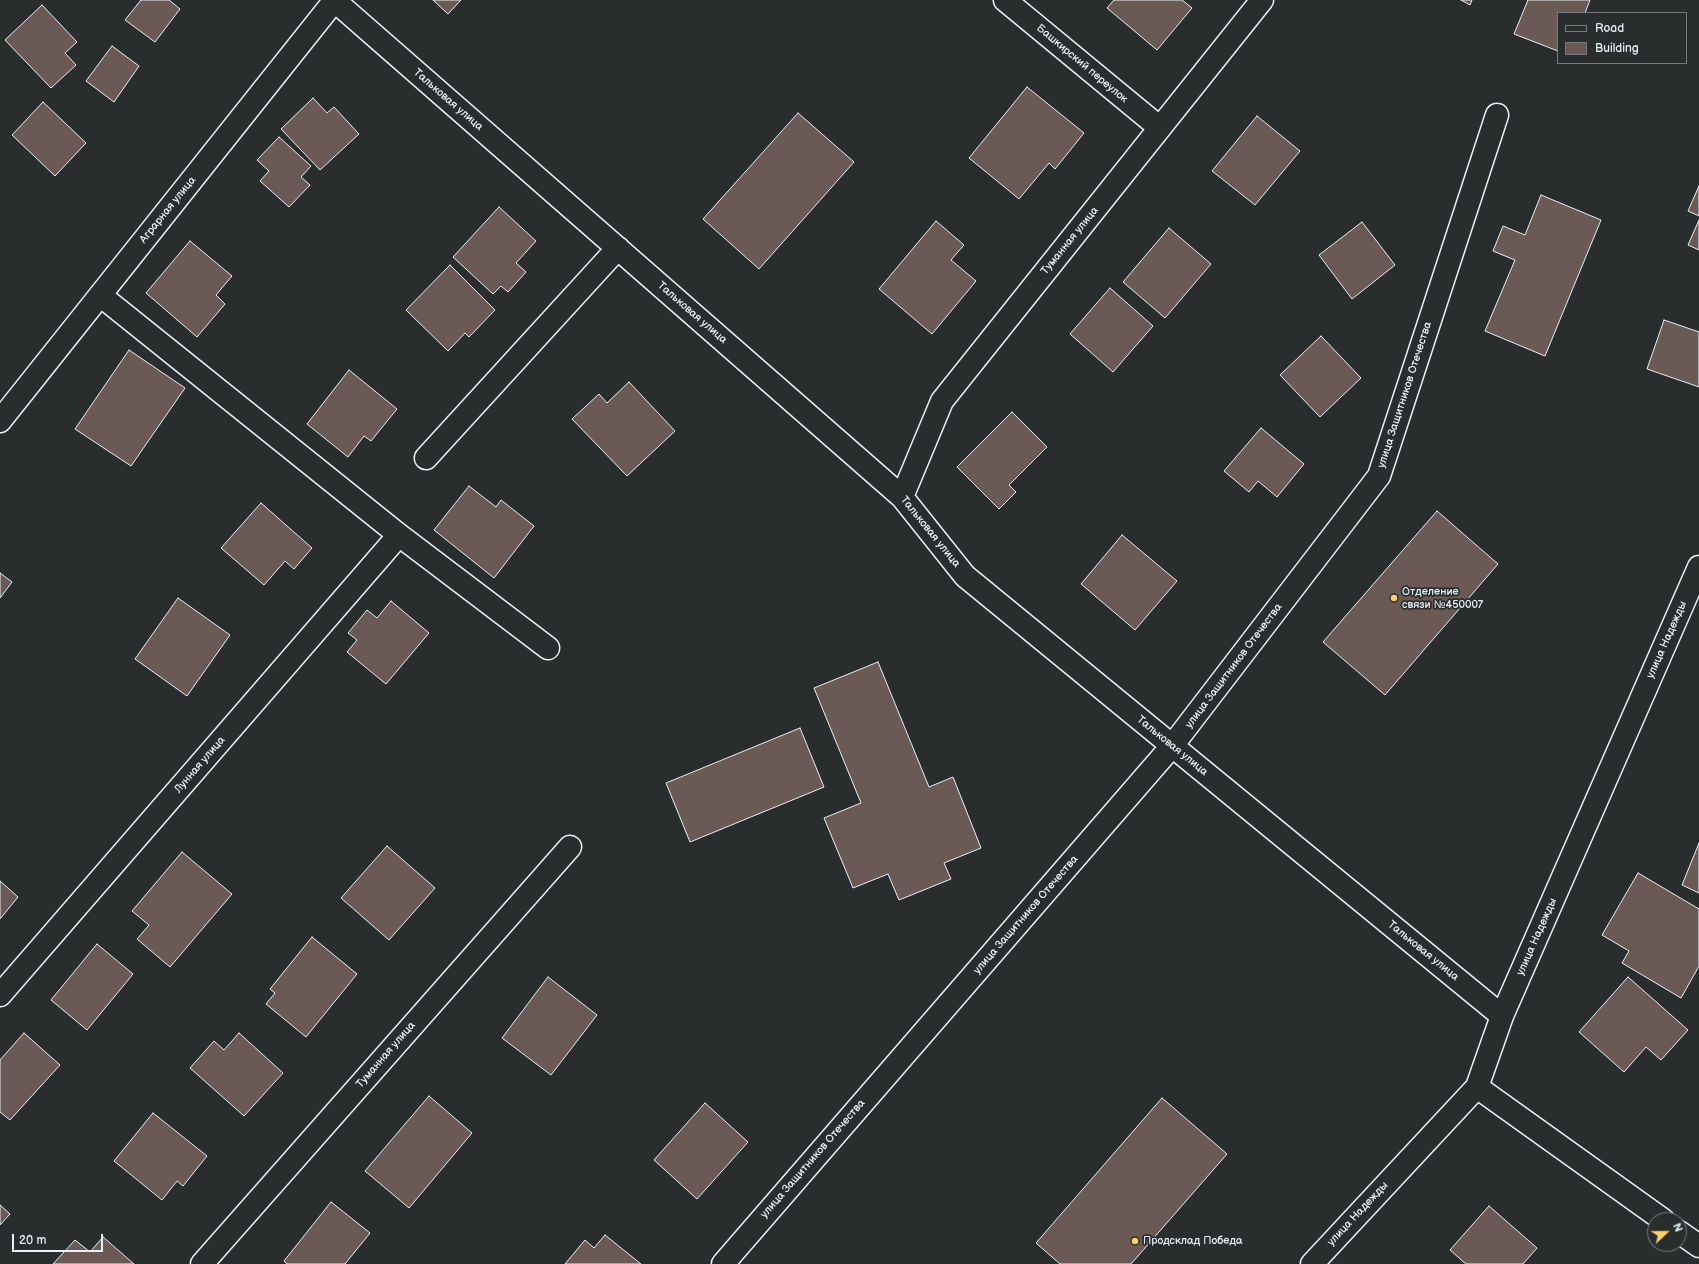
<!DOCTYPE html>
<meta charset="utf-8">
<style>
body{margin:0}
#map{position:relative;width:1699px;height:1264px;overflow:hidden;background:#2a2d2e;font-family:"Balsamiq Sans",sans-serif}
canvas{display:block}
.legend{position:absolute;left:1557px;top:12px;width:130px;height:52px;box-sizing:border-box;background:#2a2d2e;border:1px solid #767b7f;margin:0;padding:5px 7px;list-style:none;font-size:12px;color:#e8f1f8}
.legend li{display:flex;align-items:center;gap:8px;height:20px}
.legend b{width:20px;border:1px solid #767b7f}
.north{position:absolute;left:1647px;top:1212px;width:40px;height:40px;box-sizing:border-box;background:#2a2d2e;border:1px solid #767b7f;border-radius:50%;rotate:68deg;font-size:11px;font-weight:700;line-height:16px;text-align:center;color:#e8f1f8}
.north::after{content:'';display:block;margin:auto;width:14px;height:18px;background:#ffd166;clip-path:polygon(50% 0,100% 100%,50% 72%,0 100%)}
.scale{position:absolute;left:12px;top:1234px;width:91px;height:18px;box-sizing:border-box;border:2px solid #e8f1f8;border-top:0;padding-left:5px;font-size:12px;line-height:14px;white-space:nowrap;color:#e8f1f8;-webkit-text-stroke:3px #2a2d2e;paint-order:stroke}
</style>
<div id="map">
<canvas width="1699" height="1264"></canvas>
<ul class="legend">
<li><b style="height:5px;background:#2a2d2e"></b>Road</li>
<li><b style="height:11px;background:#6b5956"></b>Building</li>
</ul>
<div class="north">N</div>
<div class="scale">20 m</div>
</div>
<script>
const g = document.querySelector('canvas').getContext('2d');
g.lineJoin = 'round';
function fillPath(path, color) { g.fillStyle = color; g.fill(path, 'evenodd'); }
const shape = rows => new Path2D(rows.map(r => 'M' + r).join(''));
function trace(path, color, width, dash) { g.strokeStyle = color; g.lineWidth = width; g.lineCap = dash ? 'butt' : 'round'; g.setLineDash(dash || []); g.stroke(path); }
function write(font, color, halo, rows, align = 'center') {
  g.font = font + ' "Balsamiq Sans",sans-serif'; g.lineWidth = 3.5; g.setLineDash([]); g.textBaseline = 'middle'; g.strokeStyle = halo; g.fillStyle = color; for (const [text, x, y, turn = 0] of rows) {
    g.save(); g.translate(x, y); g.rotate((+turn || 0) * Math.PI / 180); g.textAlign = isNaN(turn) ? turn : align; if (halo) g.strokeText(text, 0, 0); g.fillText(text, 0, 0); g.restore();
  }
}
const building = shape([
 [141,0,169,0,180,9,155,42,125,20,141,0],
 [433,0,461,0,448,14,433,0],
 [1114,0,1182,0,1192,8,1157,50,1107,8,1114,0],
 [1461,0,1472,0,1470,5,1461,0],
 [1528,0,1590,0,1585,13,1558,13,1558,51,1514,34,1528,0],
 [42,5,77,42,65,53,76,65,51,88,5,40,42,5],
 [112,46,139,66,114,102,86,81,112,46],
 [1027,87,1084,133,1055,169,1049,163,1019,199,969,158,1027,87],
 [313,98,327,113,334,107,359,134,320,170,281,129,313,98],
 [43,102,86,143,55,176,12,135,43,102],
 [798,113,854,162,759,269,703,219,798,113],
 [1257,116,1300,151,1255,205,1212,171,1257,116],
 [279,137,311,166,301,177,310,185,289,207,260,181,269,171,257,160,279,137],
 [1699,186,1699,216,1688,211,1699,186],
 [1541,195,1601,220,1545,356,1485,331,1515,260,1493,251,1503,226,1525,235,1541,195],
 [499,207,536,241,516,263,526,272,508,292,501,286,493,294,453,257,499,207],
 [1699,220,1699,250,1688,245,1699,220],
 [936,221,964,245,951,260,976,281,932,334,879,289,936,221],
 [1362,222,1395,265,1352,299,1319,255,1362,222],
 [1169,228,1211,264,1165,318,1123,282,1169,228],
 [190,241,232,276,216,295,225,304,197,337,146,293,190,241],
 [450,265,495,310,469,337,465,333,448,351,406,310,450,265],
 [1110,288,1153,326,1113,372,1070,334,1110,288],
 [1664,320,1699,332,1699,387,1647,369,1664,320],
 [1321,336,1361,378,1320,417,1280,375,1321,336],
 [129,350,185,388,131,466,75,429,129,350],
 [349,370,397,409,371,441,364,436,348,457,307,424,349,370],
 [629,382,675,431,627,476,572,419,599,394,607,403,629,382],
 [1012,412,1047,447,1009,485,1016,492,999,509,957,467,1012,412],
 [1261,428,1304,464,1277,497,1258,481,1249,492,1224,471,1261,428],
 [469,486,496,507,501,500,534,526,494,578,434,530,469,486],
 [261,503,312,548,294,569,285,561,264,585,221,548,261,503],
 [1437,511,1498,564,1385,695,1323,642,1437,511],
 [1122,535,1177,581,1135,630,1081,584,1122,535],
 [0,573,12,582,0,598,0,573],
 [178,598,230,635,187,696,135,659,178,598],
 [391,601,429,633,386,684,347,652,357,640,348,633,367,610,377,618,391,601],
 [878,662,929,787,953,777,981,848,944,863,951,879,899,900,888,874,853,888,824,818,861,803,814,688,878,662],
 [800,728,824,787,690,842,666,783,800,728],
 [1699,843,1699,893,1682,885,1699,843],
 [387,846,435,888,389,940,341,898,387,846],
 [182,852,232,894,170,967,137,939,149,925,132,911,182,852],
 [1638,873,1699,909,1699,966,1681,998,1622,963,1629,951,1602,935,1638,873],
 [0,881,18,897,0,919,0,881],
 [312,937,357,974,306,1037,266,1004,275,993,270,989,312,937],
 [97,944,133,974,87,1030,51,1000,97,944],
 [548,977,597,1015,551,1075,502,1038,548,977],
 [1628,977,1688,1030,1661,1060,1646,1047,1624,1072,1579,1032,1628,977],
 [24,1033,60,1065,10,1120,0,1112,0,1060,24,1033],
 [239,1033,283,1073,244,1116,190,1068,214,1041,224,1050,239,1033],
 [429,1096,472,1133,409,1208,365,1171,429,1096],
 [1162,1098,1227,1154,1131,1264,1060,1264,1036,1243,1162,1098],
 [705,1103,748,1142,697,1199,654,1160,705,1103],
 [153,1113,207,1156,183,1186,177,1181,162,1200,114,1161,153,1113],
 [331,1202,370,1233,345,1264,287,1264,284,1261,331,1202],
 [0,1205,10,1214,0,1225,0,1205],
 [1489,1206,1537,1248,1523,1264,1466,1264,1450,1250,1489,1206],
 [605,1235,641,1264,565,1264,585,1240,594,1248,605,1235],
 [103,1237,134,1264,53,1264,75,1240,90,1252,103,1237]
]);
const minor = shape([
 [1005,0,1160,128],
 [335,1,902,497,965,576,1502,1016],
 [100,295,399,535,548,648],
 [0,421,335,0],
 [426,458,618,248],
 [902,497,942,401,1262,0],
 [0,995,399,535],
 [1477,1087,1663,1220],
 [1679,1232,1699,1246],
 [202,1264,570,847],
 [723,1264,1172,746,1379,476,1497,115],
 [1312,1264,1477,1087,1502,1016,1699,567]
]);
const markers = [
 [1394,598,4,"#ffd166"],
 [1135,1241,4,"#ffd166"]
];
const streetNames = [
 ["Башкирский переулок",1082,64,40],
 ["Тальковая улица",448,100,41],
 ["Аграрная улица",168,210,-51],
 ["Туманная улица",1070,241,-51],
 ["Тальковая улица",692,313,41],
 ["улица Защитников Отечества",1405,395,-72],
 ["Тальковая улица",930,532,51],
 ["улица Надежды",1667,640,-66],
 ["улица Защитников Отечества",1234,666,-53],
 ["Тальковая улица",1172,746,39],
 ["Лунная улица",200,765,-49],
 ["улица Защитников Отечества",1026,915,-49],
 ["улица Надежды",1537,937,-66],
 ["Тальковая улица",1423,951,39],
 ["Туманная улица",386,1055,-49],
 ["улица Защитников Отечества",813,1159,-49],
 ["улица Надежды",1358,1214,-47]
];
const poiNames = [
 ["Отделение",1402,592],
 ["связи №450007",1402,605],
 ["Продсклад Победа",1143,1241]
];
fillPath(building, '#6b5956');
trace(building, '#e8f1f8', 1);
trace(minor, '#e8f1f8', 25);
trace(minor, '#2a2d2e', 22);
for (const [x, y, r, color] of markers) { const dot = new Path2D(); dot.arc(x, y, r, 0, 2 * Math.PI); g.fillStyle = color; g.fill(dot); trace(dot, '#2a2d2e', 1.5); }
write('11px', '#e8f1f8', '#2a2d2e', streetNames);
write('11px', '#e8f1f8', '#2a2d2e', poiNames, 'left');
</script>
